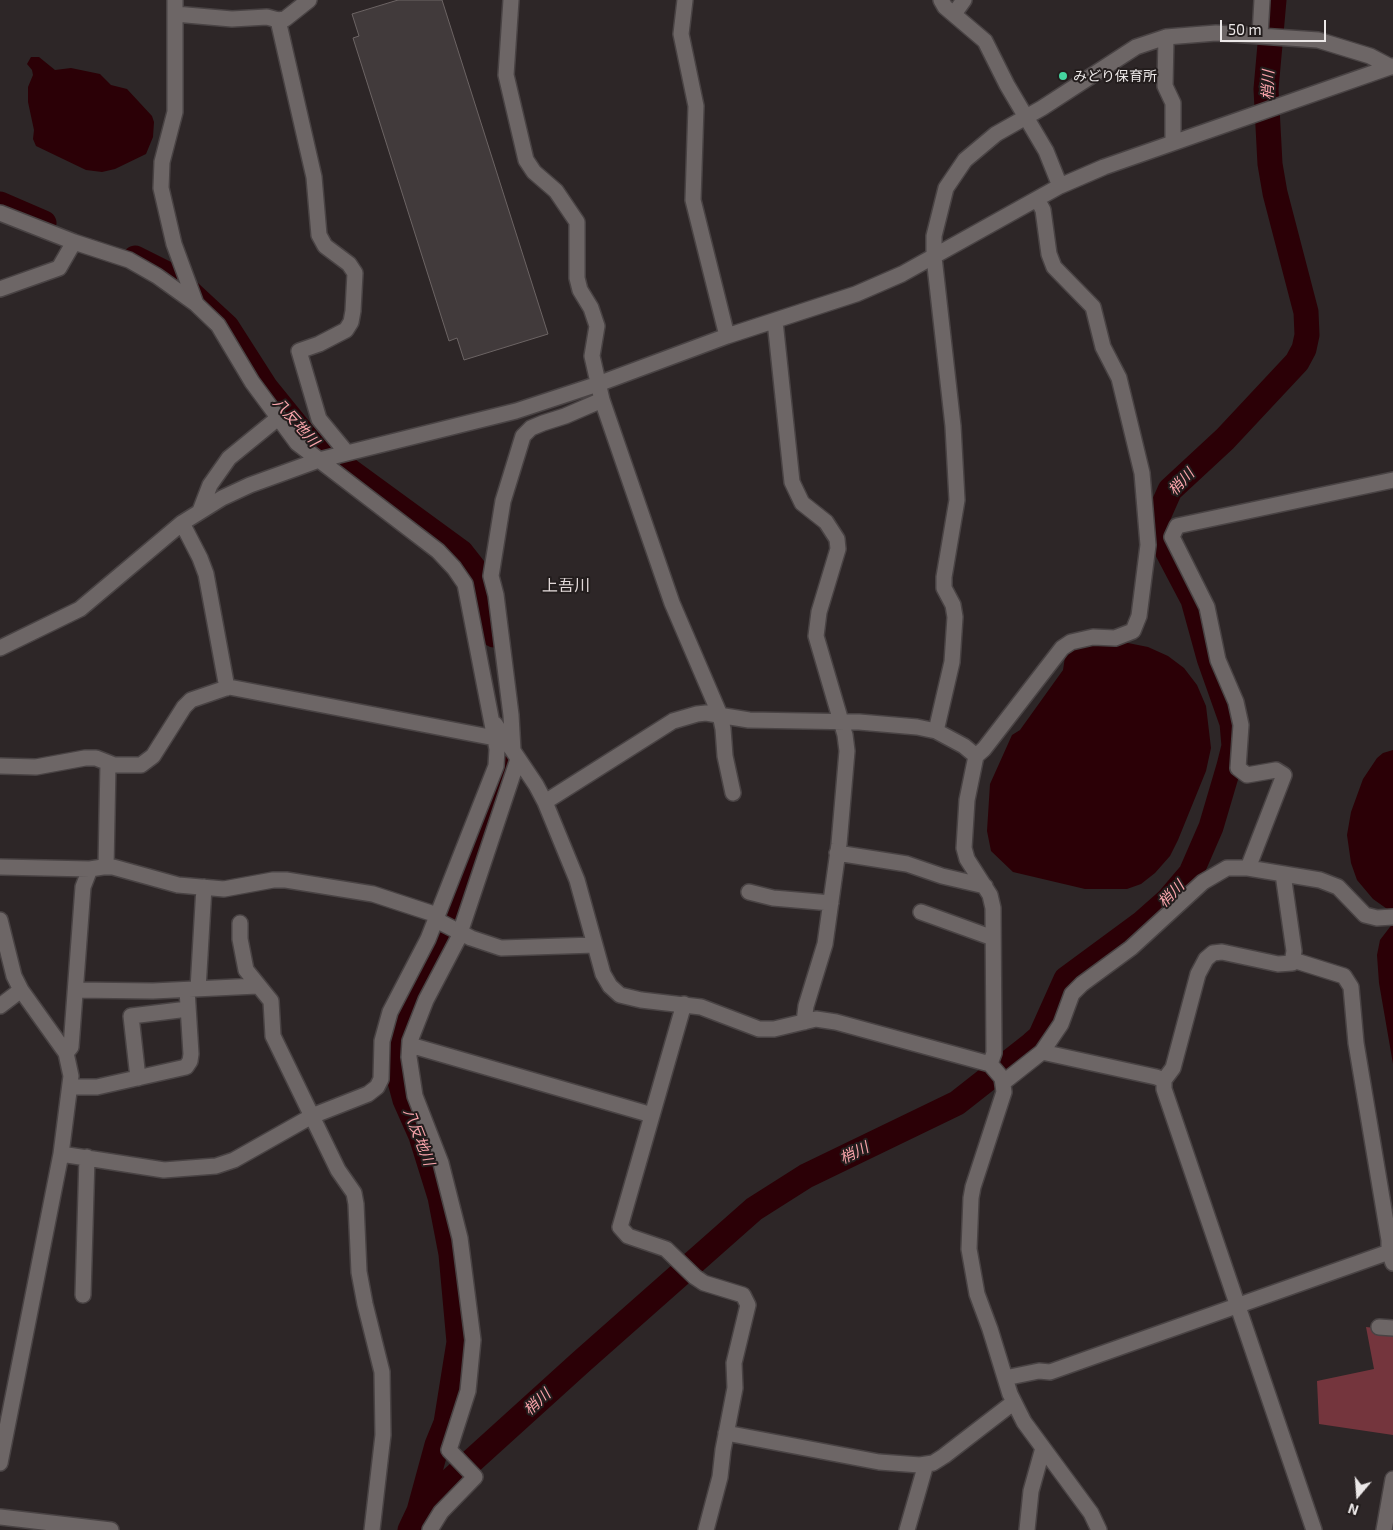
<!DOCTYPE html>
<meta charset="utf-8">
<style>
body{margin:0}
#map{position:relative;width:1393px;height:1530px;overflow:hidden;background:#2d2627;font-family:"Exo 2",sans-serif}
canvas{display:block}
.north{position:absolute;left:1333px;top:1470px;width:50px;height:50px;-webkit-text-stroke:4px #231d1d;paint-order:stroke;rotate:198deg;font-size:14px;font-weight:700;line-height:20px;text-align:center;color:#ece8e8}
.north::after{content:'';display:block;margin:auto;width:18px;height:22px;background:#ece8e8;clip-path:polygon(50% 0,100% 100%,50% 72%,0 100%)}
.scale{position:absolute;left:1220px;top:20px;width:106px;height:22px;box-sizing:border-box;border:2px solid #ece8e8;border-top:0;padding-left:6px;font-size:15px;line-height:18px;white-space:nowrap;color:#ece8e8;-webkit-text-stroke:4px #231d1d;paint-order:stroke}
</style>
<div id="map">
<canvas width="1393" height="1530"></canvas>
<div class="north">N</div>
<div class="scale">50 m</div>
</div>
<script>
const g = document.querySelector('canvas').getContext('2d');
g.lineJoin = 'round';
function fillPath(path, color) { g.fillStyle = color; g.fill(path, 'evenodd'); }
const shape = rows => new Path2D(rows.map(r => 'M' + r).join(''));
function trace(path, color, width, dash) { g.strokeStyle = color; g.lineWidth = width; g.lineCap = dash ? 'butt' : 'round'; g.setLineDash(dash || []); g.stroke(path); }
function write(font, color, halo, rows, align = 'center') {
  g.font = font + ' "Exo 2","Noto Sans JP",sans-serif'; g.lineWidth = 4; g.setLineDash([]); g.textBaseline = 'middle'; g.strokeStyle = halo; g.fillStyle = color; for (const [text, x, y, turn = 0] of rows) {
    g.save(); g.translate(x, y); g.rotate((+turn || 0) * Math.PI / 180); g.textAlign = isNaN(turn) ? turn : align; if (halo) g.strokeText(text, 0, 0); g.fillText(text, 0, 0); g.restore();
  }
}
const green = shape([
 [1366,1327,1393,1330,1393,1435,1319,1424,1317,1381,1374,1369]
]);
const water = shape([
 [31,57,39,57,55,70,71,68,100,74,111,85,127,89,152,116,154,122,153,137,146,154,115,169,102,172,86,170,36,146,33,139,34,130,28,102,28,87,33,75,32,70,27,64],
 [1123,642,1148,647,1168,656,1184,668,1197,685,1206,706,1211,748,1206,771,1178,840,1170,856,1155,873,1141,884,1127,889,1085,889,1013,872,991,851,987,831,990,784,1012,735,1020,730,1063,670,1065,657,1078,645],
 [1393,750,1393,910,1390,911,1373,899,1357,880,1351,863,1347,835,1351,812,1363,779,1377,758,1383,753],
 [1393,923,1393,1064,1379,983,1377,955,1380,940]
]);
const river = shape([
 [0,204,44,223],
 [135,258,173,277,227,327,266,388,309,441,461,552,483,580,487,592,494,635],
 [419,1511,453,1478,581,1362,754,1209,806,1176,957,1103,1032,1044,1040,1037,1066,979,1142,923,1168,900,1191,873,1211,827,1229,766,1234,746,1232,723,1209,658,1193,600,1163,543,1158,528,1158,517,1170,490,1225,439,1297,362,1304,349,1307,335,1306,312,1275,193,1270,164,1266,89,1274,0],
 [410,1530,419,1511,437,1445,446,1423,459,1342,451,1254,440,1197,421,1136,405,1100,398,1074,397,1042,402,1022,462,904,496,805,509,759]
]);
const building = shape([
 [398,0,442,0,548,334,464,360,457,338,449,341,353,38,359,36,352,14,398,0]
]);
const minor = shape([
 [175,0,175,112,162,162,161,188,174,244,196,304],
 [511,0,506,75,526,160,534,172,556,191,577,222,577,278,580,290,591,308,597,326,592,356,602,400,565,416,543,423,531,428,523,436,503,501,491,576,496,595,511,715,513,751],
 [685,0,681,34,696,106,693,200,727,336],
 [941,0,945,7,985,41,1007,85,1046,151,1060,186],
 [175,14,232,19,267,17,278,20,285,19,309,0],
 [954,14,964,0],
 [278,20,314,177,319,235,325,246,349,264,355,273,353,311,351,322,346,330,319,344,299,351,319,419,347,453],
 [1260,35,1262,0],
 [1166,37,1165,86,1173,103,1173,142],
 [0,213,74,242,129,260,157,276,196,304,218,325,252,382,297,443,438,551,454,568,465,584,497,749,496,766,428,939,390,1012,382,1041,381,1079,377,1087,368,1094,312,1116,234,1160,216,1166,164,1170,61,1154],
 [0,289,59,268,74,242],
 [775,321,792,482,802,503,826,522,837,539,838,549,819,612,816,636,845,735,847,751,839,844,825,944,806,1006,804,1022],
 [602,400,672,603,720,715,723,729,725,756,733,793],
 [200,511,210,485,229,458,278,418],
 [182,523,200,558,206,574,227,688],
 [0,648,80,609,182,523,222,498,250,485,319,460,516,411,598,384,727,336,856,294,902,274,1060,186,1104,167,1393,66],
 [495,724,536,785,545,802,577,880,603,974,610,986,620,995,641,1000,701,1007,759,1029,774,1029,816,1019,836,1022,990,1064,1002,1078,1004,1092,973,1187,971,1198,969,1249,977,1294,990,1329,1010,1394,1024,1422,1091,1513,1099,1530],
 [976,756,984,749,1062,648,1071,642,1093,637,1115,638,1133,631,1139,616,1148,545,1142,473,1119,378,1103,347,1093,307,1054,267,1049,254,1043,210,1037,199],
 [0,766,36,767,85,758,96,758,114,765,141,765,153,756,184,707,191,700,229,687,495,738],
 [545,802,673,721,697,714,706,713,749,720,859,722,917,727,936,731],
 [837,853,907,864,942,876,985,886],
 [0,867,90,869],
 [106,867,108,764],
 [1248,868,1284,775,1276,770,1247,775,1238,768,1241,725,1236,702,1218,660,1207,607,1172,537,1177,526,1393,480],
 [749,892,773,898,831,903],
 [921,912,993,938],
 [0,920,14,976,21,990,66,1053,71,1076,61,1154,0,1463],
 [240,923,240,939,246,970,271,1001,273,1036,338,1170,354,1193,356,1204,359,1272,365,1304,382,1372,383,1435,372,1530],
 [1293,960,1344,976,1351,987,1356,1043,1389,1240,1389,1252,1393,1263],
 [198,989,204,887],
 [76,990,153,991,257,986],
 [684,1004,620,1227,628,1236,666,1249,695,1277,704,1283,743,1295,748,1305,734,1363,735,1388,723,1450,720,1477,706,1530],
 [0,1006,21,990],
 [410,1045,652,1115],
 [1042,1052,1156,1077,1164,1080,1164,1089,1314,1530],
 [66,1053,71,1047,83,887,90,869,103,867,113,867,178,885,224,889,273,880,286,880,373,894,431,913,442,923,471,938,501,948,595,945],
 [990,1064,994,1053,993,908,990,895,967,859,964,848,967,800,976,756,964,746,936,731,952,662,955,617,953,605,944,588,944,577,957,500,953,426,934,257,934,236,946,188,965,160,996,134,1042,108,1136,47,1166,37,1216,33,1318,40,1370,56,1391,67],
 [138,1078,131,1016,188,1009],
 [1164,1080,1173,1068,1198,974,1206,959,1213,953,1222,952,1278,964,1292,963,1294,951,1283,874],
 [1004,1082,1042,1052,1061,1024,1072,994,1082,984,1131,948,1203,882,1227,868,1248,868,1320,880,1338,887,1365,915,1377,918,1393,917],
 [71,1087,97,1087,186,1067,190,1061,191,1054,187,990],
 [83,1295,87,1157],
 [1379,1327,1393,1328],
 [1005,1378,1039,1371,1050,1372,1389,1252],
 [726,1433,879,1462,920,1465,933,1463,944,1456,1014,1402],
 [0,1517,111,1530],
 [430,1530,441,1512,475,1477,449,1450,468,1391,473,1340,460,1238,441,1163,415,1096,409,1057,410,1041,426,1000,458,939,518,759],
 [907,1530,926,1464],
 [1027,1530,1031,1491,1043,1448],
 [1384,1530,1393,1479]
]);
const markers = [
 [1063,76,5,"#44d49f"]
];
const poiNames = [
 ["みどり保育所",1073,76]
];
const waterNames = [
 ["梢川",1268,85,-88],
 ["八反地川",296,422,48],
 ["梢川",1181,482,-47],
 ["梢川",1171,894,-45],
 ["八反地川",419,1137,69],
 ["梢川",854,1153,-26],
 ["梢川",537,1402,-43]
];
const quarterNames = [
 ["上吾川",566,586]
];
fillPath(green, '#74353d');
fillPath(water, '#2b0006');
trace(river, '#2b0006', 25);
fillPath(building, '#413a3b');
trace(building, '#6c6464', 1);
trace(minor, '#494344', 18);
trace(minor, '#6d6666', 15);
for (const [x, y, r, color] of markers) { const dot = new Path2D(); dot.arc(x, y, r, 0, 2 * Math.PI); g.fillStyle = color; g.fill(dot); trace(dot, '#231d1d', 2); }
write('14px', '#ece8e8', '#231d1d', poiNames, 'left');
write('italic 15px', '#faa4ab', '#231d1d', waterNames);
write('16px', '#e1d8d8', '#231d1d', quarterNames);
</script>
